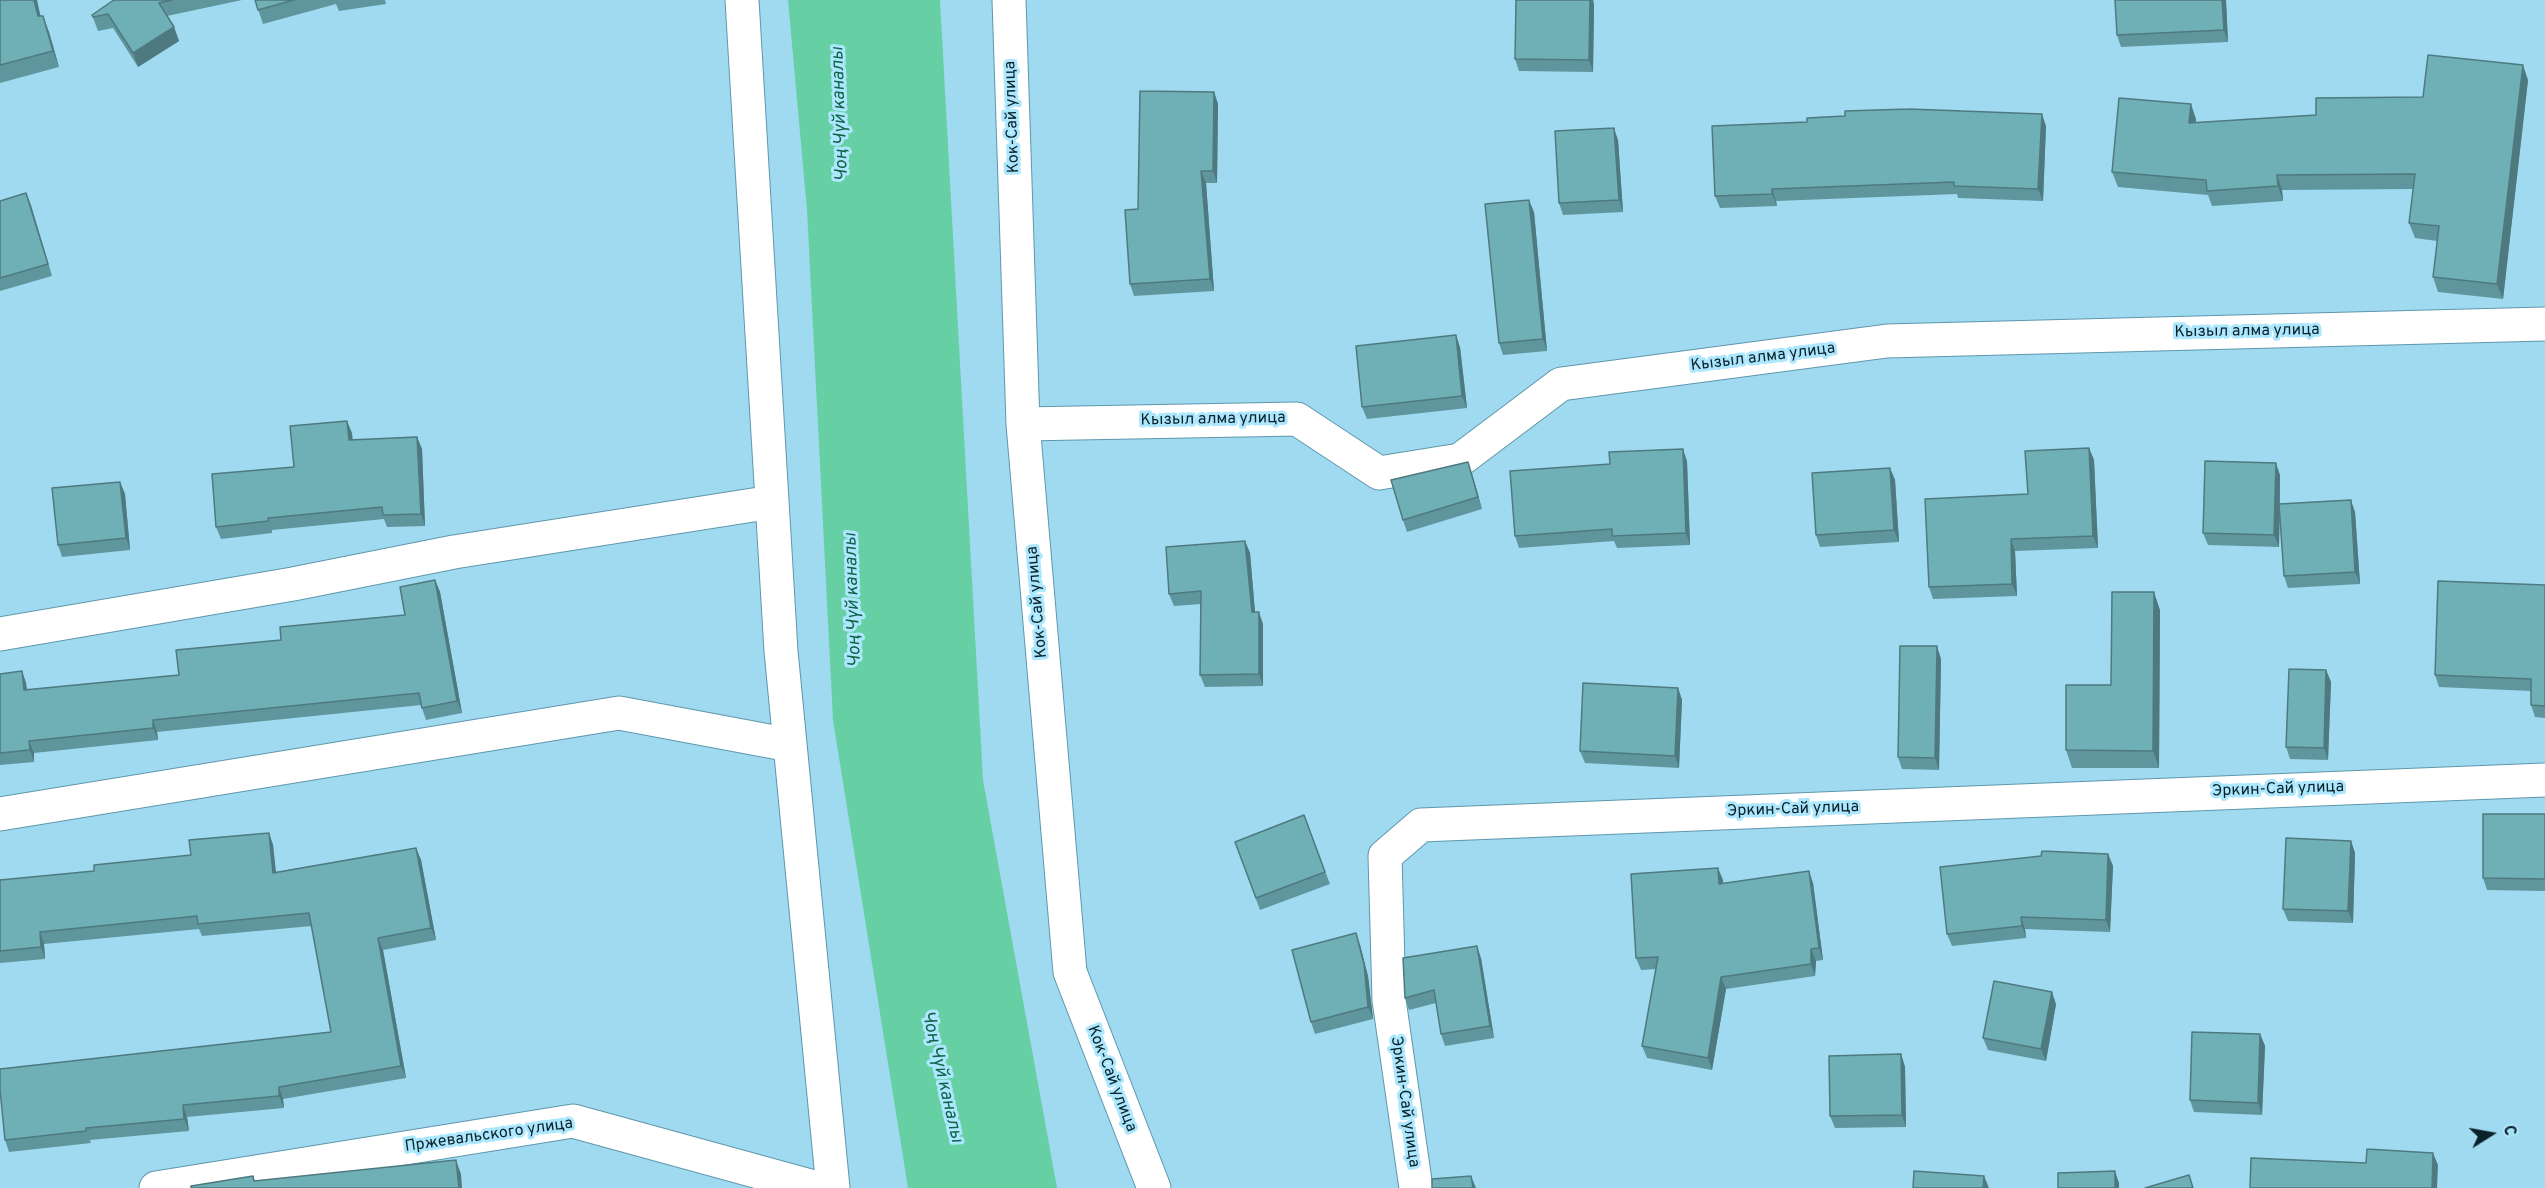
<!DOCTYPE html>
<meta charset="utf-8">
<style>
body{margin:0}
#map{position:relative;width:2545px;height:1188px;overflow:hidden;background:#a0daf0;font-family:Overpass,sans-serif}
canvas{display:block}
.north{position:absolute;left:2461px;top:1104px;width:60px;height:60px;-webkit-text-stroke:4px #ade7fe;paint-order:stroke;rotate:79deg;font-size:16px;font-weight:700;line-height:24px;text-align:center;color:#092129}
.north::after{content:'';display:block;margin:auto;width:21px;height:27px;background:#092129;clip-path:polygon(50% 0,100% 100%,50% 72%,0 100%)}
</style>
<div id="map">
<canvas width="2545" height="1188"></canvas>
<div class="north">С</div>
</div>
<script>
const g = document.querySelector('canvas').getContext('2d');
g.lineJoin = 'round';
function fillPath(path, color) { g.fillStyle = color; g.fill(path, 'evenodd'); }
const shape = rows => new Path2D(rows.map(r => 'M' + r).join(''));
function trace(path, color, width, dash) { g.strokeStyle = color; g.lineWidth = width; g.lineCap = dash ? 'butt' : 'round'; g.setLineDash(dash || []); g.stroke(path); }
function write(font, color, halo, rows, align = 'center') {
  g.font = font + ' Overpass,sans-serif'; g.lineWidth = 6; g.setLineDash([]); g.textBaseline = 'middle'; g.strokeStyle = halo; g.fillStyle = color; for (const [text, x, y, turn = 0] of rows) {
    g.save(); g.translate(x, y); g.rotate((+turn || 0) * Math.PI / 180); g.textAlign = isNaN(turn) ? turn : align; if (halo) g.strokeText(text, 0, 0); g.fillText(text, 0, 0); g.restore();
  }
}
const water = shape([
 [788,0,940,0,983,780,1057,1188,908,1188,833,720,807,210]
]);
const minor = shape([
 [742,0,781,651,833,1188],
 [1009,0,1023,424,1070,972,1154,1188],
 [1023,424,1297,419,1379,473,1460,460,1561,384,1887,341,2545,324],
 [0,634,293,584,454,552,772,502],
 [0,814,619,713,790,745],
 [156,1188,573,1121,817,1188],
 [1416,1188,1389,1000,1385,856,1421,825,2545,780]
]);
const wall = shape([
 [0,0,40,16,49,32,59,67,0,83],
 [114,0,242,0,167,16,174,27,179,41,138,67,113,28,98,31,92,15],
 [255,0,385,0,386,4,339,11,336,4,263,24],
 [1590,0,1593,0,1594,5,1593,72,1519,71,1515,59],
 [2115,0,2226,0,2228,42,2121,47,2117,35],
 [2528,80,2503,299,2438,292,2433,277,2437,241,2415,238,2409,223,2413,189,2282,190,2283,201,2212,206,2208,195,2118,187,2112,172,2196,119,2196,123,2316,115],
 [1214,92,1218,104,1217,183,1206,183,1214,291,1134,296,1130,284],
 [2046,126,2043,201,1958,198,1957,194,1776,201,1777,206,1720,208,1715,196],
 [1618,140,1623,212,1563,215,1559,203],
 [26,193,52,276,0,291,0,201],
 [1534,212,1547,351,1503,355,1499,343],
 [1460,347,1467,408,1367,419,1362,407],
 [352,433,352,440,417,437,422,449,425,526,387,527,384,519,272,530,272,533,221,539,216,527,294,467],
 [2089,448,2094,460,2098,548,2015,551,2017,596,1933,599,1929,587,2028,494],
 [1687,461,1690,545,1617,548,1614,541,1519,548,1515,536],
 [1890,468,1895,480,1899,542,1820,547,1816,535],
 [1472,474,1482,509,1407,532,1403,520],
 [2280,475,2280,504,2355,512,2360,584,2288,588,2284,576,2280,509,2279,547,2208,545,2203,533],
 [120,482,125,494,130,550,62,557,58,545],
 [1245,541,1250,553,1255,612,1263,624,1263,686,1205,687,1200,675,1201,604,1174,606,1169,594],
 [435,580,440,592,462,713,426,720,421,705,157,732,158,740,34,753,34,762,0,765,0,674,22,671,26,683,27,690,179,675,281,640,405,615],
 [2545,585,2545,718,2535,717,2531,705,2531,691,2439,687,2435,675],
 [2160,610,2159,768,2072,768,2066,750,2111,685],
 [1941,659,1939,770,1902,769,1898,757],
 [2326,670,2331,682,2328,760,2290,759,2286,747],
 [1678,688,1682,700,1679,768,1585,763,1580,751],
 [2545,814,2545,891,2487,890,2483,878],
 [1304,815,1330,884,1260,910,1235,842],
 [269,833,273,845,276,872,416,848,421,860,436,940,383,950,406,1078,283,1099,284,1108,187,1117,189,1131,90,1140,91,1143,9,1152,5,1140,331,1032,312,926,202,936,199,929,44,944,45,959,0,963,0,880,94,871,191,855],
 [2351,841,2355,853,2353,923,2288,921,2283,909],
 [2108,854,2113,866,2110,932,2025,929,2026,938,1952,946,1947,934],
 [1723,880,1723,884,1813,883,1823,960,1816,961,1815,976,1726,989,1712,1070,1647,1058,1642,1046,1656,969,1641,970,1636,958],
 [1360,945,1368,976,1373,1019,1315,1034,1311,1022],
 [1481,958,1494,1038,1445,1046,1441,1034,1436,1003,1409,1010,1405,998],
 [2056,1004,2046,1061,1988,1050,1983,1038],
 [2260,1034,2265,1046,2262,1115,2194,1112,2190,1100],
 [1901,1054,1905,1067,1906,1127,1835,1128,1830,1116]
]);
const shadedWall = shape([
 [34,0,37,0,44,32,38,16],
 [1590,0,1593,0,1594,5,1593,72,1589,60],
 [2222,0,2226,0,2228,42,2224,30],
 [43,16,49,32,59,67,53,51],
 [174,27,179,41,138,67,133,53],
 [2523,65,2528,80,2503,299,2497,284],
 [1214,92,1218,104,1217,183,1213,171],
 [2191,104,2196,119,2195,138,2189,123],
 [2042,114,2046,126,2043,201,2038,189],
 [1614,128,1618,140,1623,212,1619,200],
 [1201,171,1206,183,1214,291,1210,279],
 [2277,175,2282,190,2283,201,2278,186],
 [1772,189,1776,201,1777,206,1772,194],
 [26,193,31,205,52,276,48,264],
 [1529,200,1534,212,1547,351,1543,339],
 [1456,335,1460,347,1467,408,1462,396],
 [347,421,352,433,354,452,349,440],
 [417,437,422,449,425,526,421,514],
 [2089,448,2094,460,2098,548,2093,536],
 [1683,449,1687,461,1690,545,1686,533],
 [1468,462,1472,474,1482,509,1478,497],
 [2276,463,2280,475,2279,547,2274,535],
 [1890,468,1895,480,1899,542,1894,530],
 [120,482,125,494,130,550,126,538],
 [2351,500,2355,512,2360,584,2355,572],
 [2011,539,2015,551,2017,596,2012,584],
 [1245,541,1250,553,1256,624,1252,612],
 [435,580,440,592,462,713,457,701],
 [2154,592,2160,610,2159,768,2153,751],
 [1259,612,1263,624,1263,686,1259,674],
 [1937,646,1941,659,1939,770,1935,758],
 [2326,670,2331,682,2328,760,2324,748],
 [22,671,26,683,28,702,24,690],
 [1678,688,1682,700,1679,768,1675,756],
 [153,720,157,732,158,740,153,728],
 [29,741,34,753,34,762,30,750],
 [269,833,273,845,277,885,273,873],
 [2351,841,2355,853,2353,923,2348,911],
 [416,848,421,860,436,940,431,928],
 [2108,854,2113,866,2110,932,2106,920],
 [1718,868,1723,880,1724,896,1719,884],
 [1809,871,1813,883,1823,960,1819,948],
 [2021,917,2025,929,2026,938,2022,926],
 [40,932,44,944,45,959,41,947],
 [1356,933,1360,945,1368,976,1373,1019,1368,1007],
 [378,938,383,950,406,1078,401,1066],
 [1477,946,1481,958,1494,1038,1490,1026],
 [1811,949,1816,961,1815,976,1811,964],
 [1721,977,1726,989,1712,1070,1708,1058],
 [2052,992,2056,1004,2046,1061,2041,1049],
 [2260,1034,2265,1046,2262,1115,2258,1103],
 [1901,1054,1905,1067,1906,1127,1902,1115],
 [279,1087,283,1099,284,1108,279,1096],
 [183,1105,187,1117,189,1131,184,1119],
 [2433,1153,2438,1165,2437,1188,2432,1188],
 [456,1160,461,1174,462,1188,459,1188],
 [2115,1171,2119,1183,2119,1188,2115,1188],
 [1471,1176,1476,1188,1473,1188],
 [1984,1176,1989,1188,1983,1188]
]);
const building = shape([
 [0,0,34,0,38,16,43,16,53,51,0,65,0,0],
 [114,0,172,0,159,3,174,27,133,53,108,14,93,17,92,15,114,0],
 [255,0,294,0,258,10,255,0],
 [1516,0,1590,0,1589,60,1515,59,1516,0],
 [2115,0,2222,0,2224,30,2117,35,2115,0],
 [2428,55,2523,65,2497,284,2433,277,2439,226,2409,223,2415,174,2277,175,2278,186,2207,191,2206,180,2112,172,2119,98,2191,104,2189,123,2316,115,2316,98,2423,97,2428,55],
 [1140,91,1214,92,1213,171,1201,171,1210,279,1130,284,1125,210,1138,209,1140,91],
 [1909,109,2042,114,2038,189,1954,186,1954,182,1772,189,1772,194,1715,196,1712,126,1807,122,1807,118,1845,116,1845,111,1909,109],
 [1614,128,1619,200,1559,203,1555,131,1614,128],
 [26,193,48,264,0,278,0,201,26,193],
 [1529,200,1543,339,1499,343,1485,204,1529,200],
 [1456,335,1462,396,1362,407,1356,346,1456,335],
 [347,421,349,440,417,437,421,514,383,515,382,507,268,518,268,521,216,527,212,474,294,467,290,426,347,421],
 [2089,448,2093,536,2011,539,2012,584,1929,587,1925,499,2028,494,2025,451,2089,448],
 [1683,449,1686,533,1612,536,1612,529,1515,536,1510,471,1610,464,1609,452,1683,449],
 [2205,461,2276,463,2274,535,2203,533,2205,461],
 [1468,462,1478,497,1403,520,1391,480,1468,462],
 [1890,468,1894,530,1816,535,1812,473,1890,468],
 [120,482,126,538,58,545,52,488,120,482],
 [2351,500,2355,572,2284,576,2279,504,2351,500],
 [1245,541,1252,612,1259,612,1259,674,1200,675,1201,591,1169,594,1166,547,1245,541],
 [435,580,457,701,422,708,419,693,153,720,153,728,29,741,30,750,0,753,0,674,22,671,24,690,179,675,176,650,281,640,280,627,405,615,400,587,435,580],
 [2438,581,2545,585,2545,706,2531,705,2531,679,2435,675,2438,581],
 [2112,592,2154,592,2153,751,2066,750,2066,685,2111,685,2112,592],
 [1900,646,1937,646,1935,758,1898,757,1900,646],
 [2289,669,2326,670,2324,748,2286,747,2289,669],
 [1583,683,1678,688,1675,756,1580,751,1583,683],
 [2483,814,2545,814,2545,879,2483,878,2483,814],
 [1304,815,1325,872,1256,898,1235,842,1304,815],
 [269,833,273,873,416,848,431,928,378,938,401,1066,279,1087,279,1096,183,1105,184,1119,86,1128,86,1131,5,1140,0,1090,0,1069,331,1032,309,913,198,924,197,916,40,932,41,947,0,951,0,880,94,871,94,865,191,855,189,840,269,833],
 [2286,838,2351,841,2348,911,2283,909,2286,838],
 [2042,851,2108,854,2106,920,2021,917,2022,926,1947,934,1940,867,2041,856,2042,851],
 [1718,868,1719,884,1809,871,1819,948,1811,949,1811,964,1721,977,1708,1058,1642,1046,1658,957,1636,958,1631,874,1718,868],
 [1356,933,1364,964,1368,1007,1311,1022,1292,950,1356,933],
 [1477,946,1490,1026,1441,1034,1434,990,1405,998,1403,958,1477,946],
 [1994,981,2052,992,2041,1049,1983,1038,1994,981],
 [2192,1032,2260,1034,2258,1103,2190,1100,2192,1032],
 [1901,1054,1902,1115,1830,1116,1829,1056,1901,1054],
 [2367,1149,2433,1153,2432,1188,2250,1188,2251,1158,2366,1163,2367,1149],
 [456,1160,459,1188,191,1188,191,1186,253,1176,254,1181,456,1160],
 [1914,1171,1984,1176,1983,1188,1913,1188,1914,1171],
 [2115,1171,2115,1188,2058,1188,2058,1173,2115,1171],
 [2189,1175,2193,1188,2145,1188,2189,1175],
 [1471,1176,1473,1188,1432,1188,1432,1179,1471,1176]
]);
const streetNames = [
 ["Кок-Сай улица",1013,117,-92],
 ["Кызыл алма улица",2247,332,-1],
 ["Кызыл алма улица",1763,358,-7],
 ["Кызыл алма улица",1213,420,-1],
 ["Кок-Сай улица",1038,602,-95],
 ["Эркин-Сай улица",2278,790,-2],
 ["Эркин-Сай улица",1793,810,-2],
 ["Кок-Сай улица",1111,1079,69],
 ["Эркин-Сай улица",1404,1102,82],
 ["Пржевальского улица",489,1136,-8]
];
const waterNames = [
 ["Чоң Чүй каналы",841,114,-92],
 ["Чоң Чүй каналы",854,600,-92],
 ["Чоң Чүй каналы",941,1077,77]
];
fillPath(water, '#66d0a4');
trace(minor, '#5f97ac', 35);
trace(minor, '#fff', 33);
fillPath(wall, '#5f969d');
fillPath(shadedWall, '#4e7a7f');
fillPath(building, '#6fafb6');
trace(building, '#4e7a7f', 1.5);
write('16px', '#092129', '#ade7fe', streetNames);
write('italic 18px', '#106347', '#ade7fe', waterNames);
</script>
